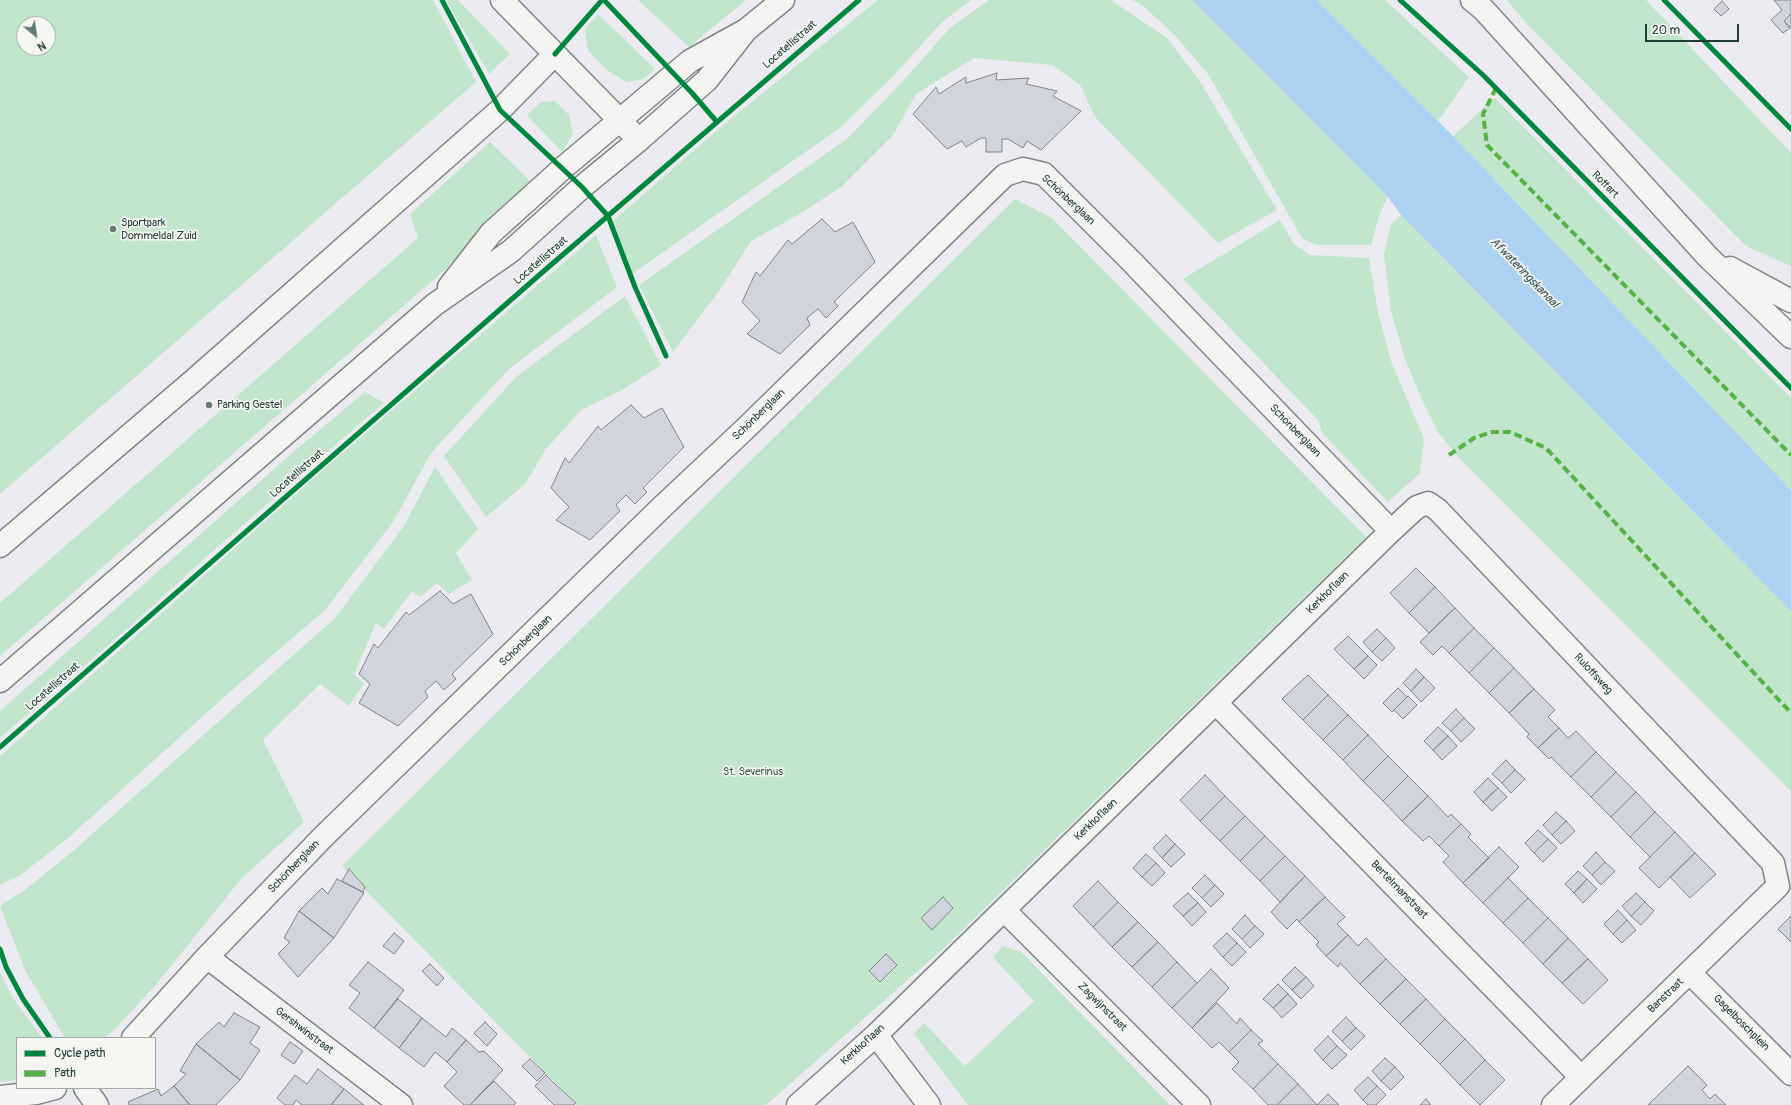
<!DOCTYPE html>
<meta charset="utf-8">
<style>
body{margin:0}
#map{position:relative;width:1791px;height:1105px;overflow:hidden;background:#ebebf1;font-family:Pangolin,sans-serif}
canvas{display:block}
.legend{position:absolute;left:16px;top:1037px;width:140px;height:52px;box-sizing:border-box;background:#f6f6f2;border:1px solid #a0aca6;margin:0;padding:5px 7px;list-style:none;font-size:12px;color:#1f3d34}
.legend li{display:flex;align-items:center;gap:8px;height:20px}
.legend b{width:20px;border:1px solid #a0aca6}
.north{position:absolute;left:16px;top:16px;width:40px;height:40px;box-sizing:border-box;background:#f6f6f2;border:1px solid #a0aca6;border-radius:50%;rotate:151deg;font-size:11px;font-weight:700;line-height:16px;text-align:center;color:#1f3d34}
.north::after{content:'';display:block;margin:auto;width:14px;height:18px;background:#667a76;clip-path:polygon(50% 0,100% 100%,50% 72%,0 100%)}
.scale{position:absolute;left:1645px;top:24px;width:94px;height:18px;box-sizing:border-box;border:2px solid #1f3d34;border-top:0;padding-left:5px;font-size:12px;line-height:14px;white-space:nowrap;color:#1f3d34;-webkit-text-stroke:3px #f6f6f2;paint-order:stroke}
</style>
<div id="map">
<canvas width="1791" height="1105"></canvas>
<ul class="legend">
<li><b style="height:5px;background:#00873e"></b>Cycle path</li>
<li><b style="height:5px;background:#55b346"></b>Path</li>
</ul>
<div class="north">N</div>
<div class="scale">20 m</div>
</div>
<script>
const g = document.querySelector('canvas').getContext('2d');
g.lineJoin = 'round';
function fillPath(path, color) { g.fillStyle = color; g.fill(path, 'evenodd'); }
const shape = rows => new Path2D(rows.map(r => 'M' + r).join(''));
function trace(path, color, width, dash) { g.strokeStyle = color; g.lineWidth = width; g.lineCap = dash ? 'butt' : 'round'; g.setLineDash(dash || []); g.stroke(path); }
function write(font, color, halo, rows, align = 'center') {
  g.font = font + ' Pangolin,sans-serif'; g.lineWidth = 3.5; g.setLineDash([]); g.textBaseline = 'middle'; g.strokeStyle = halo; g.fillStyle = color; for (const [text, x, y, turn = 0] of rows) {
    g.save(); g.translate(x, y); g.rotate((+turn || 0) * Math.PI / 180); g.textAlign = isNaN(turn) ? turn : align; if (halo) g.strokeText(text, 0, 0); g.fillText(text, 0, 0); g.restore();
  }
}
const green = shape([
 [0,0,433,0,476,82,0,494],
 [24,24,48,24,48,48,24,48],
 [446,0,458,0,510,54,489,74],
 [638,0,746,0,689,47],
 [878,0,971,0,942,22,896,73,841,127,632,274,613,221,723,125],
 [989,0,1111,0,1167,38,1199,80,1277,210,1218,243,1096,118,1080,85,1052,65,974,58,916,94,893,135,841,187,798,215,751,241,719,291,673,352,639,285,848,138,903,81,950,28],
 [1132,0,1192,0,1388,197,1380,213,1371,245,1316,245,1302,238,1208,74,1174,34,1142,5],
 [1317,0,1385,0,1469,77,1438,121],
 [1507,0,1646,0,1791,153,1791,266,1746,246,1526,23],
 [598,14,655,69,643,79,627,82,607,70,588,51,585,29],
 [1495,98,1791,398,1791,490,1453,136],
 [555,101,569,115,573,134,562,152,527,115,541,102],
 [490,142,530,181,495,213,446,269,0,656,0,603,418,238,410,214],
 [1015,199,1052,218,1366,537,946,946,766,1105,577,1105,342,866],
 [1401,215,1791,611,1791,791,1459,458,1438,432,1420,395,1404,356,1391,311,1384,254,1391,224],
 [1280,220,1294,244,1310,255,1369,258,1378,313,1391,361,1424,439,1420,473,1388,502,1322,433,1319,421,1183,279],
 [596,235,617,287,509,369,431,453,393,522,325,610,223,698,67,839,19,876,0,885,0,756,339,456],
 [625,296,661,365,622,390,581,410,546,449,525,484,486,517,444,456,516,377],
 [365,392,384,403,213,551,127,629,0,738,0,711,298,448],
 [435,467,478,529,456,553,472,580,449,594,437,583,420,597,412,591,384,629,376,623,354,674,364,684,349,706,320,684,263,740,304,822,241,879,155,986,114,1030,104,1038,65,1038,25,970,0,906,25,890,73,851,335,618,404,526],
 [1003,946,1021,952,1170,1105,968,1105,914,1034,924,1023,965,1066,1034,1001,993,957],
 [0,972,13,998,42,1038,17,1038,17,1080,0,1082]
]);
const water = shape([
 [1192,0,1317,0,1453,136,1791,490,1791,611,1401,215,1388,197]
]);
const building = shape([
 [1774,0,1791,0,1791,14,1784,21,1790,28,1783,33,1771,20,1782,10,1774,0],
 [1722,1,1729,9,1721,16,1714,9,1722,1],
 [1791,14,1791,27,1790,28,1784,21,1791,14],
 [997,73,996,80,1029,78,1026,84,1057,91,1053,96,1081,111,1041,150,1027,141,1023,148,1008,139,1002,139,1002,152,986,152,986,138,981,138,966,147,962,141,947,149,913,114,936,87,939,94,966,77,966,83,997,73],
 [822,219,835,232,853,222,875,262,834,302,838,306,826,318,818,309,807,318,810,325,780,354,747,334,760,321,742,302,756,272,760,276,788,240,792,244,822,219],
 [631,405,644,418,662,408,684,447,643,488,647,492,635,504,626,495,616,505,620,511,590,540,556,520,569,507,551,488,565,458,569,463,598,426,601,430,631,405],
 [1416,568,1435,587,1409,613,1390,593,1416,568],
 [1435,587,1455,608,1429,633,1409,613,1435,587],
 [440,591,453,604,471,594,493,634,452,674,456,679,444,690,436,681,425,691,428,697,398,726,359,703,370,684,359,674,374,644,378,648,406,612,409,615,440,591],
 [1455,608,1474,628,1449,653,1442,646,1433,655,1420,642,1455,608],
 [1474,628,1494,648,1469,673,1449,653,1474,628],
 [1377,629,1386,638,1372,652,1363,642,1377,629],
 [1348,636,1368,656,1354,669,1334,649,1348,636],
 [1386,638,1395,648,1382,661,1372,652,1386,638],
 [1494,648,1514,668,1489,693,1469,673,1494,648],
 [1368,656,1377,665,1364,679,1354,669,1368,656],
 [1514,668,1534,689,1509,713,1489,693,1514,668],
 [1416,669,1424,677,1411,691,1403,683,1416,669],
 [1308,675,1328,695,1303,720,1282,699,1308,675],
 [1424,677,1435,688,1421,702,1411,691,1424,677],
 [1398,688,1407,697,1392,712,1383,703,1398,688],
 [1534,689,1555,710,1548,717,1559,728,1538,748,1527,737,1529,734,1509,713,1534,689],
 [1328,695,1348,715,1323,740,1303,720,1328,695],
 [1408,696,1417,705,1403,719,1394,710,1408,696],
 [1456,709,1464,718,1451,731,1442,723,1456,709],
 [1348,715,1368,735,1343,760,1323,740,1348,715],
 [1464,718,1475,729,1461,742,1451,731,1464,718],
 [1438,727,1448,736,1433,750,1424,741,1438,727],
 [1559,728,1568,738,1576,731,1596,752,1571,777,1551,757,1549,759,1538,748,1559,728],
 [1368,735,1388,756,1363,781,1343,760,1368,735],
 [1448,736,1457,746,1442,760,1433,750,1448,736],
 [1596,752,1616,772,1591,797,1571,777,1596,752],
 [1388,756,1408,776,1383,801,1363,781,1388,756],
 [1506,760,1515,770,1502,783,1492,774,1506,760],
 [1515,770,1525,779,1511,793,1502,783,1515,770],
 [1616,772,1636,792,1611,817,1591,797,1616,772],
 [1205,775,1225,796,1200,821,1180,800,1205,775],
 [1408,776,1428,796,1402,821,1383,801,1408,776],
 [1488,778,1498,788,1483,802,1474,792,1488,778],
 [1498,788,1507,797,1492,811,1483,802,1498,788],
 [1636,792,1655,812,1630,837,1611,817,1636,792],
 [1225,796,1245,816,1220,841,1200,821,1225,796],
 [1428,796,1448,817,1451,814,1461,824,1439,846,1429,836,1423,841,1402,821,1428,796],
 [1556,812,1566,821,1552,835,1543,825,1556,812],
 [1655,812,1675,832,1650,857,1630,837,1655,812],
 [1245,816,1265,836,1240,861,1220,841,1245,816],
 [1566,821,1575,831,1561,844,1552,835,1566,821],
 [1461,824,1471,834,1468,837,1489,858,1463,883,1443,862,1449,856,1439,846,1461,824],
 [1538,830,1548,839,1534,853,1525,843,1538,830],
 [1675,832,1695,853,1659,888,1639,868,1675,832],
 [1166,835,1175,844,1162,858,1153,848,1166,835],
 [1265,836,1285,856,1260,881,1240,861,1265,836],
 [1548,839,1557,848,1543,862,1534,853,1548,839],
 [1175,844,1185,854,1171,867,1162,858,1175,844],
 [1499,847,1519,867,1483,903,1463,883,1499,847],
 [1596,852,1605,862,1592,875,1583,866,1596,852],
 [1695,853,1716,874,1690,898,1670,877,1695,853],
 [1146,854,1156,863,1142,877,1133,868,1146,854],
 [1285,856,1305,876,1280,902,1260,881,1285,856],
 [1605,862,1615,871,1601,885,1592,875,1605,862],
 [1156,863,1165,873,1152,886,1142,877,1156,863],
 [349,869,365,887,363,892,342,881,349,869],
 [1578,871,1587,879,1574,893,1565,884,1578,871],
 [1205,875,1215,885,1202,898,1192,888,1205,875],
 [1305,876,1325,897,1299,922,1297,919,1287,929,1271,912,1305,876],
 [1508,878,1528,898,1503,923,1483,903,1508,878],
 [337,879,364,893,334,938,299,911,322,888,328,894,337,879],
 [1587,879,1597,889,1583,903,1574,893,1587,879],
 [1098,881,1118,902,1093,927,1073,906,1098,881],
 [1215,885,1224,894,1211,907,1202,898,1215,885],
 [1188,893,1198,903,1183,916,1173,906,1188,893],
 [1636,893,1645,902,1631,916,1622,906,1636,893],
 [943,897,953,908,932,930,921,918,943,897],
 [1325,897,1345,917,1337,924,1348,935,1326,956,1316,945,1319,942,1299,922,1325,897],
 [1528,898,1548,918,1523,943,1503,923,1528,898],
 [1118,902,1138,922,1112,947,1093,927,1118,902],
 [1645,902,1654,911,1641,925,1631,916,1645,902],
 [1198,903,1206,912,1192,926,1183,916,1198,903],
 [1618,910,1627,920,1613,934,1604,924,1618,910],
 [299,911,334,938,298,977,278,954,290,942,284,938,299,911],
 [1245,915,1255,926,1242,939,1232,929,1245,915],
 [1791,916,1791,942,1778,929,1791,916],
 [1548,918,1568,938,1543,964,1523,943,1548,918],
 [1627,920,1636,930,1622,943,1613,934,1627,920],
 [1138,922,1158,942,1132,967,1112,947,1138,922],
 [1255,926,1264,934,1250,948,1242,939,1255,926],
 [394,933,404,941,394,954,383,946,394,933],
 [1227,933,1237,943,1223,957,1213,946,1227,933],
 [1348,935,1358,946,1366,938,1386,959,1360,984,1340,963,1338,967,1326,956,1348,935],
 [1568,938,1588,959,1562,983,1543,964,1568,938],
 [1158,942,1177,962,1152,987,1132,967,1158,942],
 [1237,943,1246,952,1232,966,1223,957,1237,943],
 [886,954,897,965,880,982,869,971,886,954],
 [1386,959,1406,979,1380,1004,1360,984,1386,959],
 [1588,959,1608,980,1583,1004,1562,983,1588,959],
 [368,962,404,990,374,1028,349,1008,360,993,349,985,368,962],
 [1177,962,1197,983,1172,1008,1152,987,1177,962],
 [430,964,444,978,437,986,422,971,430,964],
 [1295,967,1306,977,1292,990,1282,980,1295,967],
 [1211,969,1229,988,1192,1028,1172,1008,1211,969],
 [1306,977,1314,986,1301,999,1292,990,1306,977],
 [1406,979,1426,999,1400,1024,1380,1004,1406,979],
 [1278,984,1288,994,1273,1008,1263,999,1278,984],
 [1288,994,1297,1004,1282,1018,1273,1008,1288,994],
 [398,999,422,1018,399,1048,374,1028,398,999],
 [1426,999,1445,1019,1420,1044,1400,1024,1426,999],
 [1217,1003,1237,1024,1240,1018,1251,1030,1229,1052,1219,1042,1212,1048,1192,1028,1217,1003],
 [234,1013,260,1027,250,1043,260,1050,240,1080,196,1044,219,1022,224,1027,234,1013],
 [1346,1017,1356,1028,1342,1041,1332,1031,1346,1017],
 [422,1018,446,1037,452,1028,466,1040,447,1062,435,1052,424,1067,399,1048,422,1018],
 [1445,1019,1465,1039,1440,1064,1420,1044,1445,1019],
 [485,1022,497,1034,487,1046,474,1033,485,1022],
 [1356,1028,1365,1036,1351,1050,1342,1041,1356,1028],
 [1251,1030,1263,1041,1258,1044,1278,1064,1253,1089,1232,1069,1239,1062,1229,1052,1251,1030],
 [1328,1036,1337,1046,1323,1060,1314,1050,1328,1036],
 [1465,1039,1485,1060,1460,1085,1440,1064,1465,1039],
 [466,1040,479,1052,484,1051,503,1070,470,1105,464,1105,444,1086,457,1072,447,1062,466,1040],
 [290,1042,303,1051,294,1064,281,1055,290,1042],
 [196,1044,240,1080,216,1105,190,1105,174,1086,186,1074,180,1071,196,1044],
 [1337,1046,1347,1055,1332,1069,1323,1060,1337,1046],
 [1385,1058,1395,1067,1381,1081,1372,1071,1385,1058],
 [530,1059,545,1073,537,1081,522,1066,530,1059],
 [1485,1060,1505,1080,1480,1105,1460,1085,1485,1060],
 [1278,1064,1298,1084,1277,1105,1268,1105,1253,1089,1278,1064],
 [1688,1066,1707,1085,1702,1090,1710,1099,1715,1094,1726,1105,1648,1105,1688,1066],
 [1395,1067,1404,1077,1391,1090,1381,1081,1395,1067],
 [318,1069,344,1089,331,1105,302,1105,296,1100,293,1105,285,1105,277,1098,295,1075,307,1084,318,1069],
 [546,1075,556,1085,576,1103,573,1105,554,1105,535,1086,546,1075],
 [1368,1077,1377,1086,1363,1100,1354,1090,1368,1077],
 [494,1081,516,1103,514,1105,470,1105,494,1081],
 [1298,1084,1317,1105,1277,1105,1298,1084],
 [174,1086,190,1105,129,1105,128,1102,158,1089,161,1096,174,1086],
 [1377,1086,1386,1095,1376,1105,1368,1105,1363,1100,1377,1086],
 [344,1089,364,1105,331,1105,344,1089],
 [1328,1094,1339,1105,1317,1105,1328,1094],
 [1426,1099,1431,1105,1420,1105,1426,1099]
]);
const minor = shape([
 [502,0,639,140],
 [0,546,194,380,500,110,555,54],
 [1216,703,1581,1077],
 [1004,910,1199,1105],
 [207,957,401,1105],
 [1690,973,1791,1074],
 [876,1035,929,1105],
 [133,1038,207,957,324,836,662,507,745,429,1005,175,1023,169,1044,174,1132,262,1391,531],
 [85,1088,97,1105],
 [0,1097,36,1093,55,1088],
 [798,1105,876,1035,1391,531,1417,507,1428,503,1438,510,1773,863,1778,886,1553,1105]
]);
const major = shape([
 [1472,0,1484,10,1707,256,1791,337],
 [1730,268,1791,301],
 [449,287,491,233,563,168,690,61,746,30,783,0],
 [0,681,434,305,511,251,582,187,639,140,707,80,746,30]
]);
const quiet = shape([
 [1496,88,1483,114,1487,145,1791,455],
 [1449,455,1474,438,1492,432,1510,432,1546,448,1791,713]
]);
const cycleway = shape([
 [442,0,500,110,582,187,608,216,635,287,666,356],
 [604,0,692,93,717,122],
 [1400,0,1483,75,1791,388],
 [1664,0,1791,129],
 [555,54,602,0],
 [0,747,545,270,859,0],
 [0,949,6,967,23,999,50,1038]
]);
const markers = [
 [113,229,4,"#667a76"],
 [209,405,4,"#667a76"]
];
const streetNames = [
 ["Locatellistraat",790,45,-41],
 ["Roffart",1605,185,45],
 ["Schönberglaan",1068,200,43],
 ["Locatellistraat",541,261,-41],
 ["Schönberglaan",759,415,-44],
 ["Schönberglaan",1295,431,46],
 ["Locatellistraat",297,474,-41],
 ["Kerkhoflaan",1328,593,-45],
 ["Schönberglaan",526,641,-44],
 ["Ruloffsweg",1593,674,47],
 ["Locatellistraat",53,687,-41],
 ["Kerkhoflaan",1096,820,-44],
 ["Schönberglaan",294,867,-46],
 ["Bertelmanstraat",1399,890,46],
 ["Banstraat",1666,996,-44],
 ["Zagwijnstraat",1102,1007,45],
 ["Gagelboschplein",1741,1023,45],
 ["Gershwinstraat",304,1031,37],
 ["Kerkhoflaan",863,1045,-42]
];
const poiNames = [
 ["Sportpark",121,223],
 ["Dommeldal Zuid",121,236],
 ["Parking Gestel",217,405]
];
const parkNames = [
 ["St. Severinus",753,772]
];
const waterNames = [
 ["Afwateringskanaal",1524,273,46]
];
fillPath(green, '#c1e6cc');
fillPath(water, '#aed2f1');
fillPath(building, '#d1d4de');
trace(building, '#808687', 1);
trace(minor, '#808687', 25);
trace(major, '#808687', 25);
trace(minor, '#f4f4f3', 22);
trace(major, '#f4f4f3', 22);
trace(quiet, '#55b346', 4, [8, 4]);
trace(cycleway, '#00873e', 5);
for (const [x, y, r, color] of markers) { const dot = new Path2D(); dot.arc(x, y, r, 0, 2 * Math.PI); g.fillStyle = color; g.fill(dot); trace(dot, '#f6f6f2', 1.5); }
write('11px', '#1f3d34', '#f6f6f2', streetNames);
write('11px', '#1f3d34', '#f6f6f2', poiNames, 'left');
write('11px', '#385e4c', '#f6f6f2', parkNames);
write('italic 12px', '#36595a', '#f6f6f2', waterNames);
</script>
